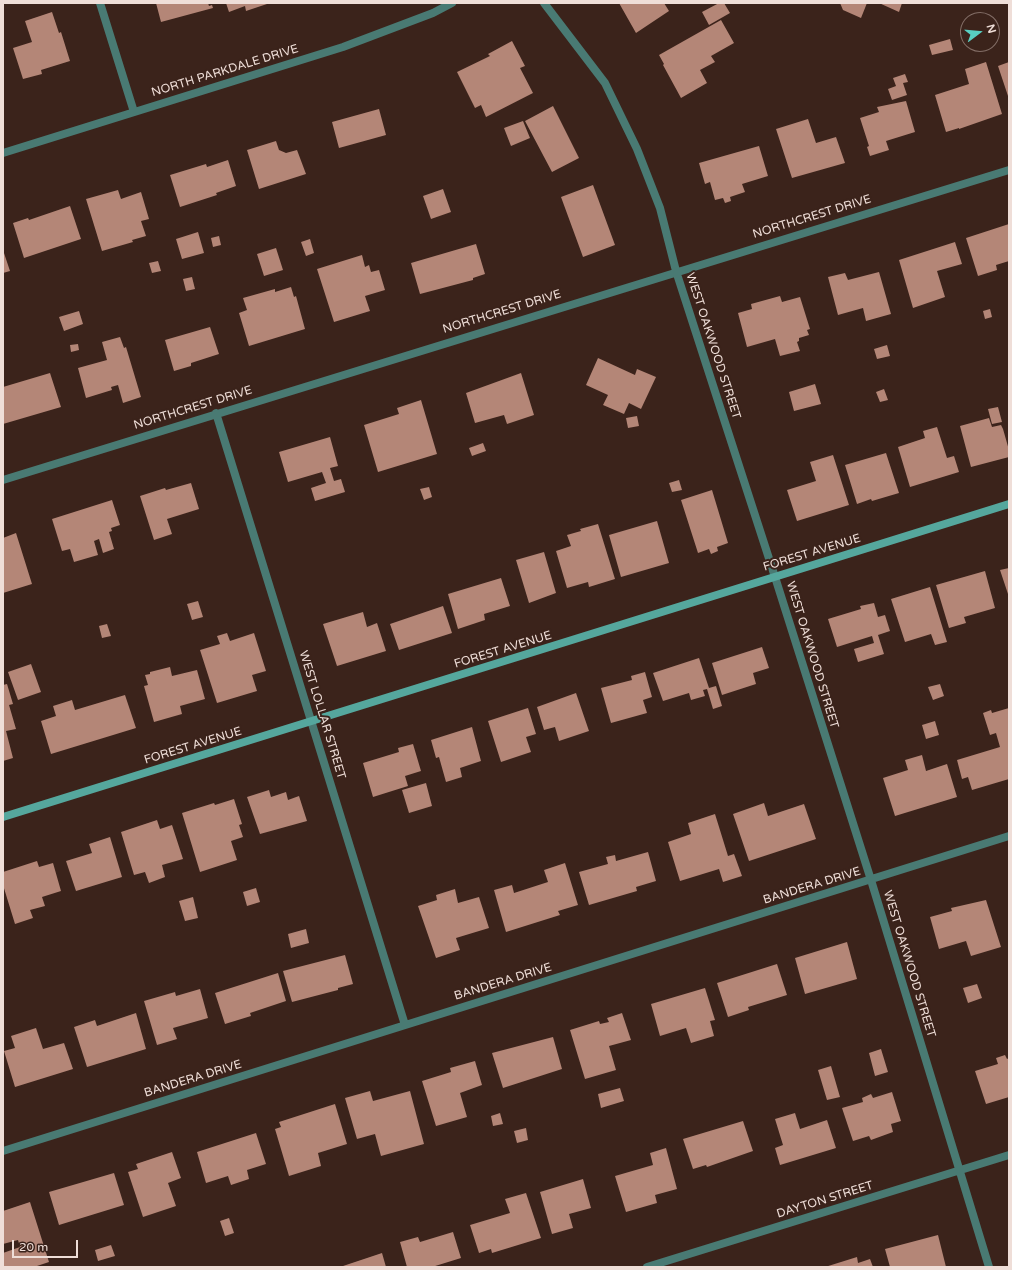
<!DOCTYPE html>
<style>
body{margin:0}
#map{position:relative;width:1012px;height:1270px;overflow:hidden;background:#3b231b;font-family:"Varela Round",sans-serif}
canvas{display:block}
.frame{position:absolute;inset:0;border:4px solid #efded8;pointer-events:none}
.north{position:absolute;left:960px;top:12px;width:40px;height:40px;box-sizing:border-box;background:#3b231b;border:1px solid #836e67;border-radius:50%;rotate:74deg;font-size:11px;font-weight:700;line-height:16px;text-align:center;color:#efded8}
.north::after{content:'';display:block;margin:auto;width:14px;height:18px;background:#58cec1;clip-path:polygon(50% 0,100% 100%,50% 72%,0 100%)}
.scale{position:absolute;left:12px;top:1240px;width:66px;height:18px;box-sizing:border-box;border:2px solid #efded8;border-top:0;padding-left:5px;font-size:12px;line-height:14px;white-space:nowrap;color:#efded8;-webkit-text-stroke:3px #3b231b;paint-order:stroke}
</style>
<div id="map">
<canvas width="1012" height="1270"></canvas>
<div class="frame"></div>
<div class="north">N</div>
<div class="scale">20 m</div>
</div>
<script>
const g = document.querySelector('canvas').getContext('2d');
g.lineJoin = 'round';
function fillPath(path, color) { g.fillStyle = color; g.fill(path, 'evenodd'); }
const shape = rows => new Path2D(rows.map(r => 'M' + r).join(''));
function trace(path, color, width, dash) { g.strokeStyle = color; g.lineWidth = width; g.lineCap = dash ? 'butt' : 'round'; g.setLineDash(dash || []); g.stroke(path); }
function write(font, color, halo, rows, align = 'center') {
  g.font = font + ' "Varela Round",sans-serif'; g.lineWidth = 4; g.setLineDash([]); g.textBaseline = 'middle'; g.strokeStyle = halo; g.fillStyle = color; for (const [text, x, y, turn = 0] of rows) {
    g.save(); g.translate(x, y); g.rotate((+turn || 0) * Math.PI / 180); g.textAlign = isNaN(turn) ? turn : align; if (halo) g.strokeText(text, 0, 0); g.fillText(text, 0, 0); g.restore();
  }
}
const building = shape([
 [156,3,208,3,209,6,212,5,213,8,161,22],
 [226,3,270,3,246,11,245,6,229,12],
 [619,3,664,3,669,11,636,33],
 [719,3,724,3,730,13,709,25,702,12],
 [840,3,867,3,861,18,843,10],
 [879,3,902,3,899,12],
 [52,12,59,33,61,32,70,61,41,70,42,74,23,79,13,48,32,42,25,21],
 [721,20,734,43,711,56,715,62,700,70,707,83,681,98,663,65,664,64,659,55],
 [950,39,953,50,932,55,929,45],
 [512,41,525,66,520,68,533,93,486,117,481,105,475,108,457,72,490,56,488,54],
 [986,62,1002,114,959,129,959,128,946,132,935,95,969,84,965,69],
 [1009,62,1009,99,998,66],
 [905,74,908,82,903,83,907,95,892,100,888,89,896,86,893,78],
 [906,101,915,132,886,141,889,150,870,156,867,147,869,146,860,118,879,112,877,107],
 [553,106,579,158,552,172,525,121],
 [379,109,386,135,339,148,332,122],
 [808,119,816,143,836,137,845,163,792,178,776,129],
 [523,121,530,138,511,146,504,128],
 [276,141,279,150,286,153,297,150,306,174,259,189,247,150],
 [759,146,768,176,742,184,745,192,730,197,731,201,725,203,723,198,715,200,710,182,705,184,699,163],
 [228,160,236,186,216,193,217,195,180,207,170,175,206,164,207,167],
 [593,185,615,245,583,257,561,197],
 [443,189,451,212,431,219,423,196],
 [118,190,121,199,141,192,149,219,141,221,146,236,132,240,133,242,102,251,86,199],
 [70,206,81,239,24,258,13,223,28,218,29,220],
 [1009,224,1009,261,996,265,997,270,978,276,966,238],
 [198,232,204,253,182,259,176,239],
 [219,236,221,245,213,247,211,238],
 [310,239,314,253,306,256,301,242],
 [955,242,962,264,937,271,945,297,913,308,899,260],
 [476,244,485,274,473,278,473,280,420,294,411,263],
 [276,248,283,270,264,276,257,254],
 [3,250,10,271,3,273],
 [362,255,365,267,369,265,371,272,379,270,385,290,365,296,370,311,334,322,317,269],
 [158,261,161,271,152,273,149,263],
 [879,272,891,314,866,321,863,308,838,315,828,277,845,273,848,280],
 [192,277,195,289,186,291,183,279],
 [291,287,294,297,296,296,305,329,249,346,239,313,247,310,243,298,275,289,275,292],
 [780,296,782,302,800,297,810,329,807,330,809,335,799,338,799,341,797,342,800,351,780,356,775,339,747,347,738,313,752,309,751,304],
 [990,309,992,317,985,319,983,311],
 [79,311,83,324,64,331,59,317],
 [210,327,219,354,191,363,191,366,174,371,165,340],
 [120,337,124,348,126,347,141,397,123,403,118,385,111,387,112,390,86,398,78,368,107,360,102,342],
 [78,344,79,350,71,352,70,345],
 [887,345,890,356,877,359,874,349],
 [598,358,635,375,637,369,656,377,641,409,629,403,624,414,603,405,608,395,586,385],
 [50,373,61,407,3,424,3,387],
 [521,373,534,415,507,424,504,415,475,423,466,393],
 [815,384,821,404,794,411,789,392],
 [884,389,888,400,880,402,876,392],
 [421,400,437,454,378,472,364,425,399,414,397,408],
 [998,407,1002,422,992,424,988,409],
 [637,416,639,426,628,428,626,418],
 [989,418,992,427,1001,425,1003,429,1009,450,1009,457,971,467,960,426],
 [937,427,947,458,954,456,959,472,910,487,898,447,925,438,923,431],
 [330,437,338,466,330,468,334,481,341,479,345,492,315,501,311,488,326,483,322,472,288,482,279,452],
 [483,443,486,451,472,456,469,448],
 [886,453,899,493,872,501,871,499,857,504,845,465],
 [833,455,849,505,797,521,787,490,816,481,810,462],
 [679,480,682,490,672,492,669,483],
 [191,483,199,509,167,519,172,534,154,540,140,496,165,488,166,490],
 [429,487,432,497,424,500,420,489],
 [712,490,728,543,717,547,718,551,711,554,709,549,698,553,681,500],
 [112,500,120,525,111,528,112,531,109,532,114,549,103,553,99,539,94,541,98,555,74,562,70,549,62,551,52,519],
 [657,521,669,563,621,577,609,535],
 [598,524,615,579,589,587,588,582,567,588,556,551,571,546,567,535,581,531,580,529],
 [16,533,32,584,3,593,3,538],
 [544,552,556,593,529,603,516,560],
 [1009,568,1009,597,1000,570],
 [985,571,995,608,964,617,966,623,949,628,936,585],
 [501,578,510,606,484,614,485,620,458,629,448,594],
 [930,587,947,642,935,645,931,634,905,642,891,599],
 [198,601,203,617,192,620,187,604],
 [874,603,878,617,885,615,890,631,878,635,884,654,858,662,854,649,874,643,872,636,837,647,828,619,861,609,860,606],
 [443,606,452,633,399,650,390,624],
 [363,612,367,627,377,623,386,651,337,666,323,624],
 [107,624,111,636,102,638,99,626],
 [227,633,230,641,254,633,266,671,252,675,257,691,217,703,200,650,220,644,217,636],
 [762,647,769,668,753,673,756,684,722,695,712,663],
 [699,658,709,688,716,686,722,706,713,709,707,689,703,690,705,696,691,700,689,693,663,701,653,673],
 [31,664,41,692,18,700,8,672],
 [170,667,172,676,197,670,205,699,180,706,182,714,154,722,144,686,148,685,145,675,150,674,150,672],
 [645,672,652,697,643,700,647,713,611,723,601,688,632,680,631,676],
 [7,684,13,704,9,705,16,729,6,731,13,758,3,761,3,685],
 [940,684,944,696,933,700,928,687],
 [576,693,589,731,559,741,555,727,544,730,537,707],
 [125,695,136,728,51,754,41,721,56,716,53,706,72,700,75,710],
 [528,708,536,734,526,737,531,752,501,762,488,721],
 [1009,708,1009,779,972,790,968,777,962,779,957,760,1000,747,996,733,990,735,983,713,991,710,992,713],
 [935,721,939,735,926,739,922,725],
 [472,727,481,761,460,768,462,777,446,782,439,757,436,758,431,740],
 [413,744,421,771,405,776,408,786,373,797,363,763,399,752,398,748],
 [922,755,926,771,947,764,957,797,895,816,883,778,908,770,905,760],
 [426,783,432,806,409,813,402,790],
 [269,790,271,797,286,792,288,800,299,796,307,821,260,834,247,797],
 [234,799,242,824,239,825,243,837,231,841,237,860,200,872,182,813,214,803,215,805],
 [764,803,768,816,804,804,816,839,749,861,733,814],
 [715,814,728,856,734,854,742,876,723,882,719,869,680,881,668,842,691,834,688,823],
 [157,820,160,829,172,825,183,859,162,865,165,877,149,883,145,872,134,875,121,832],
 [110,837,122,877,76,891,66,861,92,853,89,844],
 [648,852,656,881,636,887,637,891,589,905,579,872,608,864,606,857,615,855,616,861],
 [37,861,39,867,53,863,61,891,42,897,45,906,30,910,33,918,15,924,3,885,3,872],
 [565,863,578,905,558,911,560,915,506,932,494,890,512,885,514,893,548,882,544,870],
 [256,888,260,902,247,906,243,892],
 [455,889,458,903,479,897,489,928,456,938,460,950,436,958,418,906,437,900,436,895],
 [193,897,198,918,185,921,179,901],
 [986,900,1001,947,971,956,966,941,939,949,930,917,952,911,951,908],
 [306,929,309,943,291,948,288,934],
 [847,942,857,979,805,994,795,958],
 [345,955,353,984,338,988,338,990,292,1002,283,971],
 [777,964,787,995,748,1007,749,1010,728,1017,717,983],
 [278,973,286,1001,250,1013,251,1016,225,1024,215,993],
 [977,984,982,998,968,1003,963,988],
 [705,988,715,1020,710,1021,714,1036,691,1043,686,1028,660,1036,651,1004],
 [200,989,208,1018,173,1028,177,1039,157,1045,144,1001,175,992,176,996],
 [136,1013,146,1049,87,1067,74,1027,95,1020,97,1026],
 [622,1013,631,1040,609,1046,616,1070,585,1079,570,1030,599,1021,600,1024,609,1022,607,1018],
 [36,1028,43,1049,64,1043,73,1069,15,1087,4,1051,15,1048,11,1036],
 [553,1037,562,1069,503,1088,492,1053],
 [881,1049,888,1072,875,1076,869,1053],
 [1005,1055,1007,1059,1009,1058,1009,1097,986,1104,975,1071,998,1064,996,1058],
 [475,1061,482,1085,460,1093,467,1117,436,1126,422,1081,451,1072,450,1068],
 [831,1066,840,1097,827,1100,818,1070],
 [620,1088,624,1101,601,1108,598,1094],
 [370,1091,373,1101,410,1091,424,1144,381,1156,375,1134,357,1139,345,1098],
 [892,1092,901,1121,891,1124,893,1132,871,1140,869,1136,853,1141,842,1108,863,1102,862,1098,871,1094,873,1098],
 [335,1104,347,1144,318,1153,321,1166,289,1176,275,1129,281,1127,279,1122],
 [500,1113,503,1124,493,1126,491,1116],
 [795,1113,800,1129,827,1120,836,1148,780,1165,775,1148,783,1145,775,1119],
 [743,1121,753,1151,707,1167,706,1165,693,1169,683,1139],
 [526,1128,528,1140,517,1143,514,1131],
 [256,1133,266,1164,247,1170,249,1179,231,1185,228,1176,206,1183,197,1152],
 [666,1148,677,1189,655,1195,657,1203,626,1212,615,1176,653,1165,650,1153],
 [172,1152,181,1178,168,1183,176,1206,143,1217,128,1172,138,1169,136,1164],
 [114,1173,124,1205,59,1225,49,1192],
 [583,1179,591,1208,569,1214,573,1228,552,1234,540,1192],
 [526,1193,541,1238,492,1253,491,1249,479,1253,470,1225,510,1213,505,1199],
 [30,1202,49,1262,34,1267,3,1267,3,1253,20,1247,18,1240,3,1244,3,1211],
 [229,1218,234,1233,225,1236,220,1221],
 [453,1232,461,1258,432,1267,407,1267,400,1242,418,1237,420,1242],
 [938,1235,946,1267,890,1267,885,1249],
 [111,1245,115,1256,98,1261,95,1250],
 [382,1253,386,1267,340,1267],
 [857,1257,858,1263,870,1259,873,1267,825,1267]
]);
const street = shape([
 [100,3,134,112],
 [544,3,605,83,637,149,660,208,676,271,775,577,871,880,989,1267],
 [3,153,343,47,433,13,452,3],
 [216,413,405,1025],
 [3,480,1009,170],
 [3,1151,1009,836],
 [647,1267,1009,1155]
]);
const secondary = shape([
 [3,817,1009,504]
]);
const streetNames = [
 ["NORTH PARKDALE DRIVE",225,71,-17],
 ["NORTHCREST DRIVE",812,217,-17],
 ["NORTHCREST DRIVE",502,312,-17],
 ["WEST OAKWOOD STREET",713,346,72],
 ["NORTHCREST DRIVE",193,408,-17],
 ["FOREST AVENUE",812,553,-17],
 ["FOREST AVENUE",503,650,-17],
 ["WEST OAKWOOD STREET",812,655,73],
 ["WEST LOLLAR STREET",322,715,73],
 ["FOREST AVENUE",193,746,-17],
 ["BANDERA DRIVE",812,886,-17],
 ["WEST OAKWOOD STREET",909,964,73],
 ["BANDERA DRIVE",503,982,-17],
 ["BANDERA DRIVE",193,1079,-17],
 ["DAYTON STREET",825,1200,-17]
];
fillPath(building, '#b48677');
trace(street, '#497a73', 8);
trace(secondary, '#55a79d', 8);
write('12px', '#efded8', '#3b231b', streetNames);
</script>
